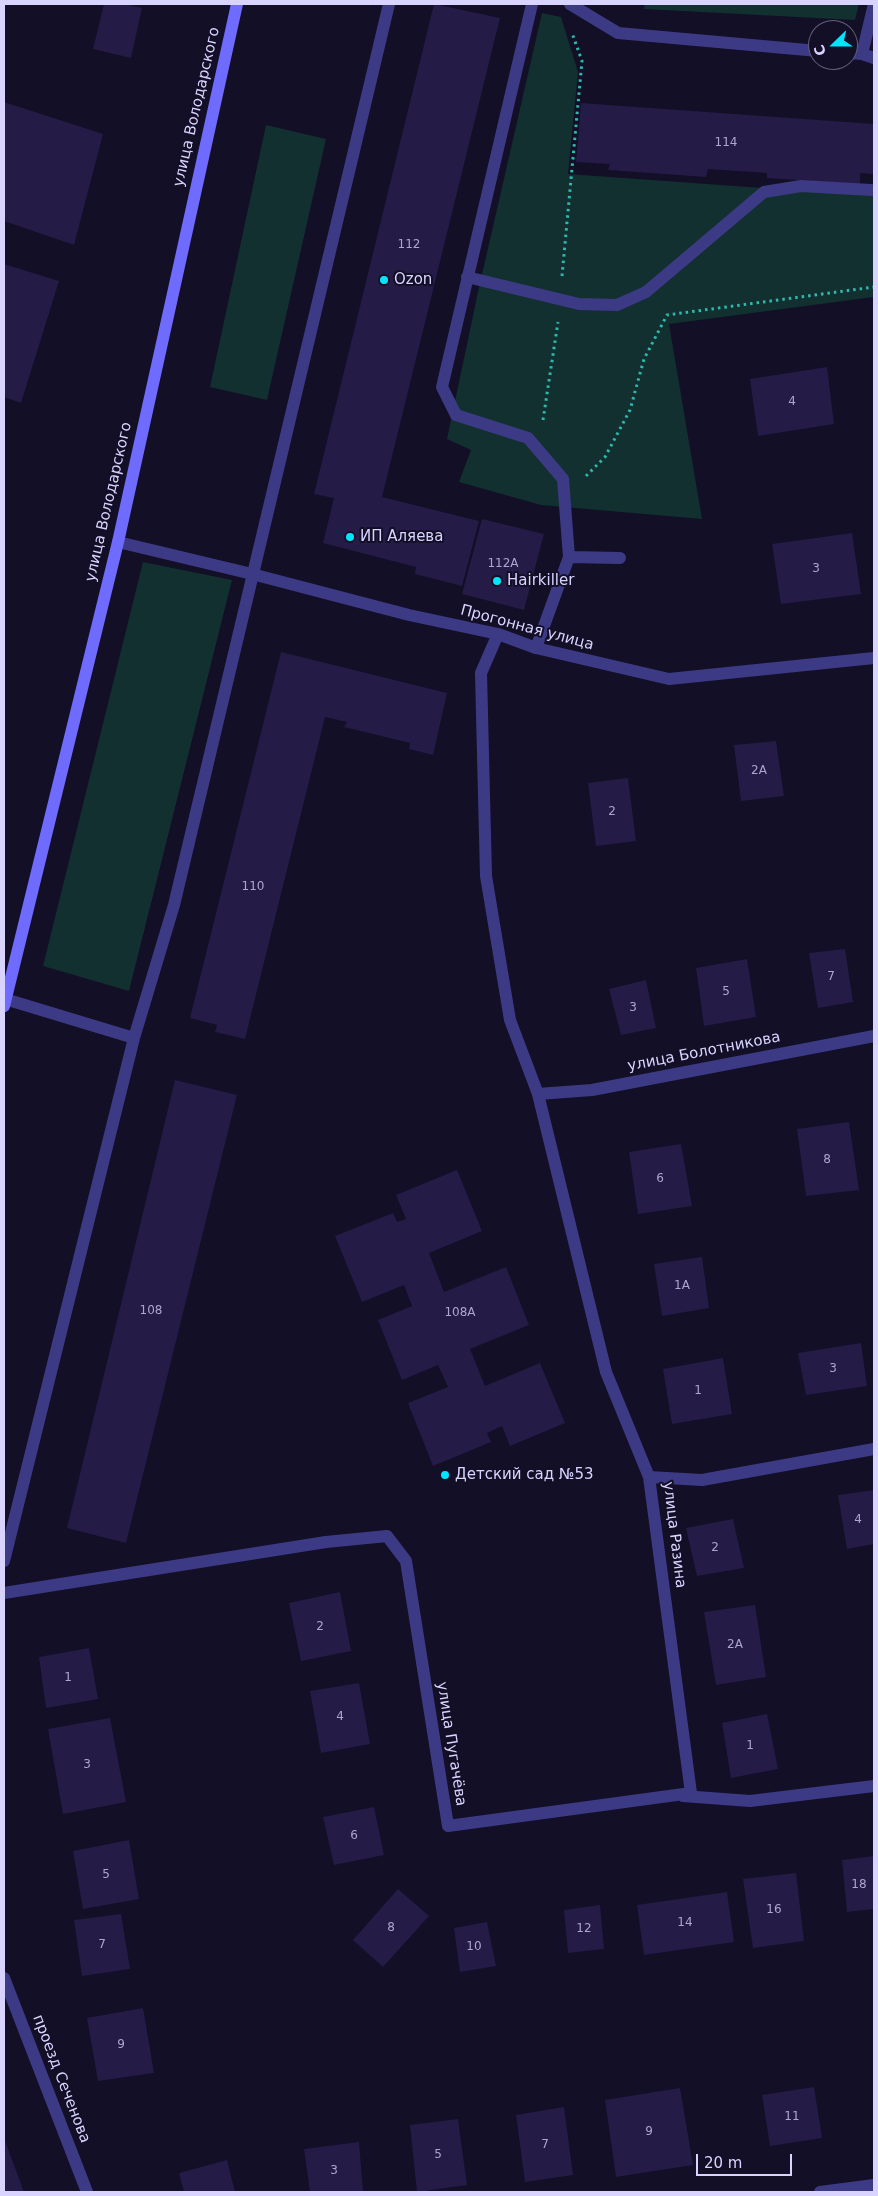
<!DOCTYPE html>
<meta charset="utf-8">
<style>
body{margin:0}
#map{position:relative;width:878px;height:2196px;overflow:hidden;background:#130f26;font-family:"DejaVu Sans",sans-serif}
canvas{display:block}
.frame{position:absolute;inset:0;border:5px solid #d9d4ff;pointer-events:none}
.north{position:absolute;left:808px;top:20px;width:50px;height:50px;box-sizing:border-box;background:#130f26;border:1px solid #625e7d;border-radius:50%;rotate:248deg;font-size:14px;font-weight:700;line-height:20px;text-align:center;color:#d9d4ff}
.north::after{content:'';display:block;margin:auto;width:18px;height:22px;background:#00e5ff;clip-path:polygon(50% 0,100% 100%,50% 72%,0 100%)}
.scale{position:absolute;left:696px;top:2154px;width:96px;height:22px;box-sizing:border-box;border:2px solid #d9d4ff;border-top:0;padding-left:6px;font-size:15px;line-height:18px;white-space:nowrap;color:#d9d4ff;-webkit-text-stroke:4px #130f26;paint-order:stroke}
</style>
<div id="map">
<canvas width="878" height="2196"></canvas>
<div class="frame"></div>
<div class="north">С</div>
<div class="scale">20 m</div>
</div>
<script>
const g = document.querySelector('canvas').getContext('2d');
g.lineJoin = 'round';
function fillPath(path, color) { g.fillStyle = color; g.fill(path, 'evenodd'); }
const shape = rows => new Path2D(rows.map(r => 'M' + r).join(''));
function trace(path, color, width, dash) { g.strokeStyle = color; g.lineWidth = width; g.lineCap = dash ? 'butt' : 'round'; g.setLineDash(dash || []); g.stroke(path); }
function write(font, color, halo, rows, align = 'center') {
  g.font = font + ' "DejaVu Sans",sans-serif'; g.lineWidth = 4; g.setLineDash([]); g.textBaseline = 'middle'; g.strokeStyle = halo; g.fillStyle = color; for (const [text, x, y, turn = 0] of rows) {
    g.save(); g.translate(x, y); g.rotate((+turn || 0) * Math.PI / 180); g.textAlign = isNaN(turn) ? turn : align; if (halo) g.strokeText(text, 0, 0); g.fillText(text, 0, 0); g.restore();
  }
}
const green = shape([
 [645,4,859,4,855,20,644,9],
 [542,13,561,17,578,72,568,174,874,196,874,297,669,324,702,519,541,505,459,482,471,450,447,439,478,292],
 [266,125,326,139,267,400,210,387],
 [143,562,232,580,129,991,43,966]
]);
const building = shape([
 [104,4,124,4,142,8,131,58,93,49],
 [434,4,500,18,382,497,479,521,462,586,415,574,416,567,323,543,334,498,314,494],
 [4,102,103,134,74,245,4,221],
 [581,103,874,124,874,174,860,173,860,184,767,178,767,173,708,169,706,177,608,170,610,164,576,162],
 [4,264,59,281,21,403,4,397],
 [827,367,834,424,758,436,750,379],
 [482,519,544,534,524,610,462,594],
 [852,533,861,594,781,604,772,544],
 [281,652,447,693,433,755,409,749,410,743,344,727,347,722,325,717,245,1039,215,1032,217,1025,190,1018],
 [776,741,784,796,741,801,734,745],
 [628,778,636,841,596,846,588,783],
 [845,949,853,1002,818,1008,809,953],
 [747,959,756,1017,704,1026,696,968],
 [646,980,656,1028,621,1035,609,989],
 [175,1080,237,1095,126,1543,67,1528],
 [849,1122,859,1190,806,1196,797,1129],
 [681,1144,692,1206,638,1214,629,1152],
 [457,1170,482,1231,429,1253,444,1292,506,1267,529,1325,470,1349,485,1386,540,1363,565,1423,510,1446,502,1426,487,1433,491,1442,433,1466,408,1403,448,1387,438,1365,402,1380,378,1320,412,1306,404,1285,362,1302,335,1236,393,1213,397,1222,406,1219,396,1195],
 [702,1257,709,1308,662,1316,654,1264],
 [861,1343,867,1386,806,1395,798,1353],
 [723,1358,732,1414,672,1424,663,1369],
 [874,1490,874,1544,847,1549,838,1495],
 [733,1519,744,1568,697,1576,686,1528],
 [340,1592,351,1651,301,1661,289,1603],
 [755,1605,766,1677,716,1685,704,1612],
 [89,1648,98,1699,46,1708,39,1657],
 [359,1683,370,1744,321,1753,310,1691],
 [767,1714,778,1769,731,1778,722,1723],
 [110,1718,126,1802,63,1814,48,1729],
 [374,1807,384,1855,334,1865,323,1817],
 [129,1840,139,1899,83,1909,73,1851],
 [874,1856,874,1909,847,1912,842,1860],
 [796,1873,804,1941,753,1948,743,1879],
 [398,1889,429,1916,383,1967,353,1940],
 [727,1892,734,1942,644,1955,637,1905],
 [600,1905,604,1949,568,1953,564,1910],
 [121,1914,130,1969,82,1976,74,1920],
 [487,1922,496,1966,460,1972,454,1928],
 [143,2008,154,2073,98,2081,87,2018],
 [814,2087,822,2138,770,2146,762,2095],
 [680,2088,693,2165,616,2177,605,2100],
 [564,2107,573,2175,525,2182,516,2115],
 [458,2119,467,2185,417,2192,410,2125],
 [4,2138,24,2192,4,2192],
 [359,2142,363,2192,310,2192,304,2149],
 [227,2160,235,2192,184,2192,179,2173]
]);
const path = shape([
 [562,276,582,61,572,33],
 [543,420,558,322],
 [586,476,605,457,630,410,644,359,667,315,874,287]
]);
const service = shape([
 [532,4,442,387,456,415,528,438,563,479,569,557,536,648],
 [570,4,618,33,818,51],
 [848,53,862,54,874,4],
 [862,54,874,58],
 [467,277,579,304,617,305,646,292,764,192,801,186,871,190],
 [569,557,620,558],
 [5,999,134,1038],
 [4,1561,134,1038,174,905,389,4]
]);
const minor = shape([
 [118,542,252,574,409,615,498,634,536,648,669,679,874,658],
 [538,1094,592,1090,874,1036],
 [649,1477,702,1480,874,1449],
 [4,1593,326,1542,387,1536,406,1561,448,1826,691,1793,649,1477,606,1372,538,1094,510,1020,486,876,481,673,498,634],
 [683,1796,750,1801,874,1786],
 [4,1978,87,2192],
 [820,2192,874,2185]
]);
const secondary = shape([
 [4,1006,118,542,237,4]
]);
const markers = [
 [384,280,5,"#00e5ff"],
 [350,537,5,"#00e5ff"],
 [497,581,5,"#00e5ff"],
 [445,1475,5,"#00e5ff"]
];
const numberNames = [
 ["114",726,143],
 ["112",409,245],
 ["4",792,402],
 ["112А",503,564],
 ["3",816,569],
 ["2А",759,771],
 ["2",612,812],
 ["110",253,887],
 ["7",831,977],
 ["5",726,992],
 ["3",633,1008],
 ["8",827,1160],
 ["6",660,1179],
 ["1А",682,1286],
 ["108",151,1311],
 ["108А",460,1313],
 ["3",833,1369],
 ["1",698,1391],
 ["4",858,1520],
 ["2",715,1548],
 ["2",320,1627],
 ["2А",735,1645],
 ["1",68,1678],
 ["4",340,1717],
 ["1",750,1746],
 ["3",87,1765],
 ["6",354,1836],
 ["5",106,1875],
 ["18",859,1885],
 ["16",774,1910],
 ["14",685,1923],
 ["8",391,1928],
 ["12",584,1929],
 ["7",102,1945],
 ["10",474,1947],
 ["9",121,2045],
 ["11",792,2117],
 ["9",649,2132],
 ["7",545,2145],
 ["5",438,2155],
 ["3",334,2171]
];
const streetNames = [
 ["улица Володарского",197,107,-77],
 ["улица Володарского",109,502,-77],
 ["Прогонная улица",527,628,15],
 ["улица Болотникова",704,1052,-11],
 ["улица Разина",674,1535,83],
 ["улица Пугачёва",451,1744,81],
 ["проезд Сеченова",61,2079,69]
];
const poiNames = [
 ["Ozon",394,280],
 ["ИП Аляева",360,537],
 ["Hairkiller",507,581],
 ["Детский сад №53",455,1475]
];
fillPath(green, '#12302f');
fillPath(building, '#241b47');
trace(path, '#2fb8b0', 3, [2.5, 4]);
trace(service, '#3d3a85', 12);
trace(minor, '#3d3a85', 12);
trace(secondary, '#6f6bff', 12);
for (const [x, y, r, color] of markers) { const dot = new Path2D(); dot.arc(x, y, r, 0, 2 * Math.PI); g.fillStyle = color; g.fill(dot); trace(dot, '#130f26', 2); }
write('12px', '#aca6d1', null, numberNames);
write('15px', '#d9d4ff', '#130f26', streetNames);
write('15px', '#d9d4ff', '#130f26', poiNames, 'left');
</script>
